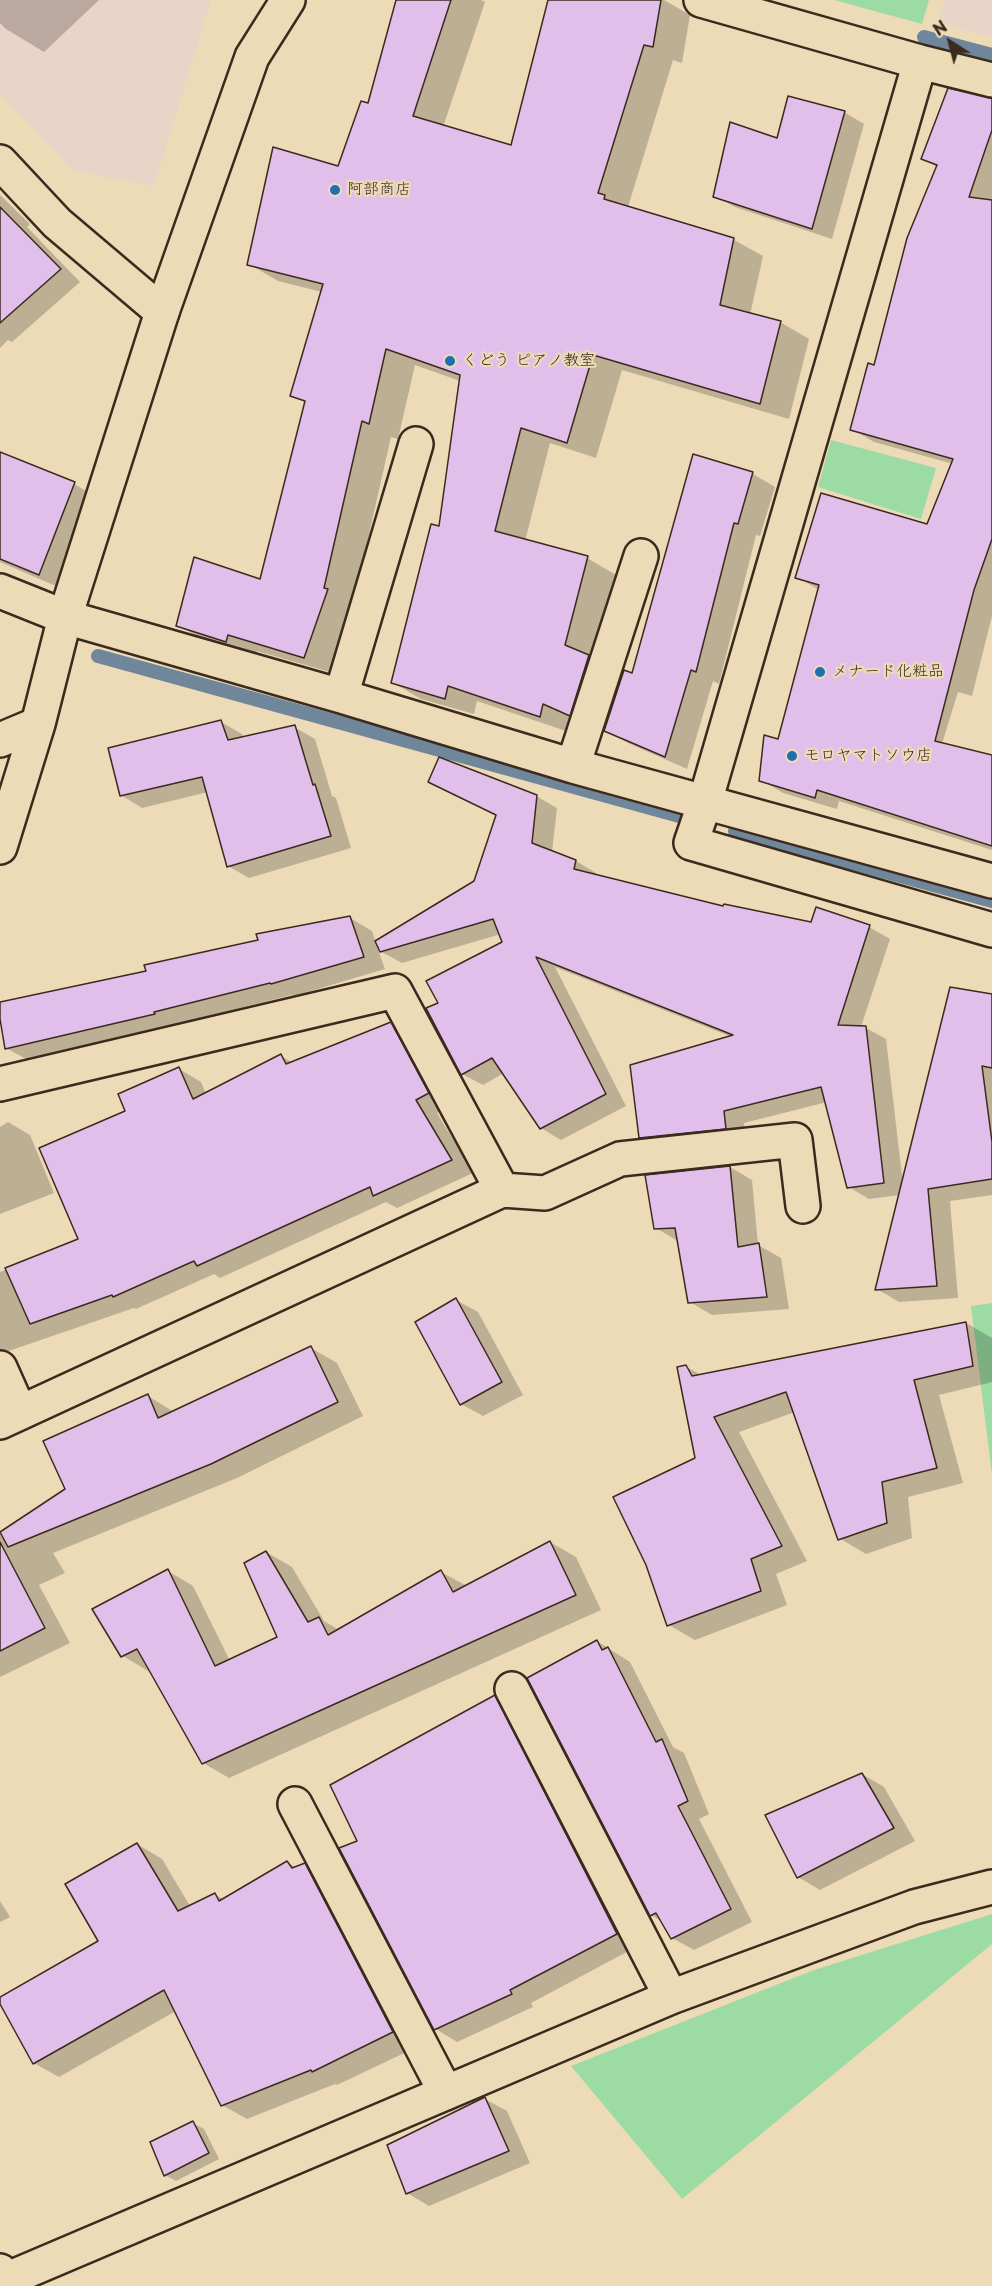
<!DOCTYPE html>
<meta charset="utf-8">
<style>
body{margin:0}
#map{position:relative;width:992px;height:2286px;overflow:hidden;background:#eddbb8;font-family:"Playpen Sans",sans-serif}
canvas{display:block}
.north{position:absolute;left:920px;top:12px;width:60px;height:60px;-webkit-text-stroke:4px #eddbb8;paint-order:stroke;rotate:324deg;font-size:16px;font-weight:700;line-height:24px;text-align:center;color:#3b2a1e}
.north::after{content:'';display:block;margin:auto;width:21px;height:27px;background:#3b2a1e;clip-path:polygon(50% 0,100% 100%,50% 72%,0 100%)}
</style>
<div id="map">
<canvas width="992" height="2286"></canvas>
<div class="north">N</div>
</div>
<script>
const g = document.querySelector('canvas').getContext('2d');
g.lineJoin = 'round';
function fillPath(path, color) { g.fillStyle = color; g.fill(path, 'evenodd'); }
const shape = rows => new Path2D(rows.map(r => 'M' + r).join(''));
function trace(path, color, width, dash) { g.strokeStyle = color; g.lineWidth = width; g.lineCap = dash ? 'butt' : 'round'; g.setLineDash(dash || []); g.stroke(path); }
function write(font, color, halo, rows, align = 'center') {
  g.font = font + ' "Playpen Sans","Klee One",sans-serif'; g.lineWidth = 4.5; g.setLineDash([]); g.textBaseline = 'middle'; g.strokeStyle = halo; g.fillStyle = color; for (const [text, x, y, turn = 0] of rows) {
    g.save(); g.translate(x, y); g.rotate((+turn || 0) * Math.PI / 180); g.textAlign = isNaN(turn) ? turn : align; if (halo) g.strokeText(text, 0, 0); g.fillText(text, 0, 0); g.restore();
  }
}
const built = shape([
 [0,0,211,0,154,186,73,171,0,94],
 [944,0,992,0,992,37,938,23]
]);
const green = shape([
 [834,0,929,0,922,24],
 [831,440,936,468,921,519,818,487],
 [992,1303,992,1475,971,1306],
 [992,1914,992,1944,682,2199,571,2066,814,1970]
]);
const shadow = shape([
 [0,0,99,0,44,52,6,29,0,23],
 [398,0,481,0,485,2,443,127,512,146,549,0,664,0,690,15,682,63,673,60,628,207,734,240,763,256,750,315,780,322,809,339,789,419,622,370,596,458,550,443,525,541,587,558,616,575,594,660,569,732,477,701,474,714,421,699,392,682,440,528,460,381,415,365,398,439,391,437,353,605,333,673,257,651,255,657,207,642,178,625,262,581,306,403,292,395,322,292,278,281,249,264,338,168,370,105],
 [992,99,992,616,972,696,958,692,940,750,992,766,992,850,839,801,837,809,783,793,761,780,779,741,819,590,797,577,928,526,953,464,874,442,852,429,875,367,937,167,923,159],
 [844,112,864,124,832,239,735,207,715,196,778,140],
 [0,195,30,224,27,227,80,282,12,342,8,340,0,348],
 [0,454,74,484,105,502,70,592,0,562],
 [694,456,753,474,775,487,760,536,756,535,719,684,713,681,687,769,628,743,606,730,633,675],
 [221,722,242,734,244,738,294,727,315,739,332,796,336,798,351,848,249,878,228,866,208,792,142,808,121,795],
 [536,796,557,808,552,852,576,861,596,873,596,875,724,908,812,924,869,927,890,939,861,1027,866,1028,886,1039,903,1184,992,996,992,1195,950,1201,958,1298,899,1302,877,1289,900,1195,869,1199,849,1187,827,1102,744,1123,746,1140,661,1149,640,1137,732,1037,555,967,626,1106,561,1140,541,1128,504,1073,483,1085,462,1074,440,1004,504,943,501,934,402,963,378,950,385,969,294,996,292,995,175,1024,176,1027,28,1060,6,1048,0,1003,147,972,350,918,372,931,376,943,476,882],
 [390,1024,413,1037,450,1106,437,1113,473,1173,397,1208,386,1202,220,1278,214,1274,136,1309,134,1308,0,1354,0,1272,80,1240,127,1112,179,1069,201,1082,206,1094,281,1056,293,1063],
 [8,1122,30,1135,54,1193,0,1214,0,1127],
 [730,1167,752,1180,758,1245,781,1258,789,1309,712,1315,690,1302,678,1241,656,1228],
 [456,1300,478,1312,523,1395,483,1416,461,1404],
 [966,1323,992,1338,992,1382,939,1395,963,1483,908,1497,912,1538,866,1554,839,1538,795,1412,739,1432,807,1561,776,1574,787,1605,695,1640,669,1625,696,1459,685,1366,701,1375],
 [311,1348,337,1363,363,1416,237,1478,53,1553,65,1573,39,1585,70,1643,0,1677,0,1534,67,1489,148,1396,174,1412],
 [550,1542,576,1557,601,1610,229,1778,203,1763,151,1670,148,1671,123,1656,100,1620,168,1571,193,1586,230,1661,279,1637,266,1552,292,1567,324,1621,339,1630,441,1572,467,1586],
 [597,1641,630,1662,673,1747,684,1753,709,1814,699,1819,752,1922,694,1950,672,1938,663,1922,651,1915],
 [495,1697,516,1710,638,1946,531,2003,533,2007,457,2042,436,2029,341,1849,359,1842],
 [862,1774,884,1787,915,1841,820,1890,798,1877],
 [137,1844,162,1859,190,1906,215,1894,224,1900,287,1862,297,1868,305,1865,329,1879,417,2047,337,2085,335,2084,247,2119,222,2105,176,2011,59,2077,34,2063,0,1998,100,1941],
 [0,1901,10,1917,0,1922],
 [485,2099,507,2111,530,2163,429,2206,407,2193],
 [193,2123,204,2129,219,2159,176,2181,165,2175]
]);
const stream = shape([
 [924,37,992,55],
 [98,656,683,817],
 [735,831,992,901]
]);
const building = shape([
 [396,0,451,0,413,116,511,145,548,0,661,0,653,47,644,45,598,193,605,195,604,199,734,238,720,305,781,321,760,404,593,355,567,443,521,428,495,531,588,556,565,645,589,655,570,716,543,704,540,717,448,686,445,699,391,683,431,524,439,526,460,375,386,349,369,424,362,421,324,588,328,589,304,658,228,635,226,642,176,626,194,557,260,579,305,401,290,396,323,284,247,265,273,147,338,166,361,101,368,103,396,0],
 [948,88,992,98,992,130,969,197,992,200,992,539,974,590,935,741,992,755,992,846,817,790,815,798,759,781,764,735,778,739,819,585,795,578,821,493,927,524,953,459,850,430,868,363,874,365,907,238,937,165,921,159,948,88],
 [788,96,845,111,812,229,713,197,730,122,777,138,788,96],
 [0,207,61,269,0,323,0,207],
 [0,452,75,482,39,575,0,559,0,452],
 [693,454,753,472,738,524,734,523,696,672,691,670,665,757,604,731,624,670,632,673,693,454],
 [221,720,228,740,295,725,313,785,315,784,331,836,227,867,202,777,120,796,108,748,221,720],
 [439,757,537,795,532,843,576,860,574,869,723,906,724,904,811,922,816,907,870,925,838,1025,866,1026,884,1183,847,1188,821,1087,724,1111,726,1129,639,1138,630,1065,733,1035,536,957,606,1094,540,1129,492,1058,461,1075,426,1008,438,1003,426,981,502,942,493,919,380,952,375,941,474,881,496,815,428,782,439,757],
 [350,916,364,957,271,984,270,983,154,1012,155,1014,5,1049,0,1019,0,1002,146,971,144,965,258,940,256,934,350,916],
 [950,987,992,994,992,1068,982,1066,992,1142,992,1179,928,1189,937,1286,875,1290,950,987],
 [391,1022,429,1093,416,1100,452,1160,373,1196,370,1187,197,1266,194,1261,113,1297,112,1295,30,1324,5,1268,78,1239,39,1148,125,1111,118,1094,179,1067,193,1099,281,1054,286,1064,391,1022],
 [730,1166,738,1247,759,1243,767,1297,688,1303,675,1228,654,1229,645,1175,730,1166],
 [456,1298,502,1382,460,1405,415,1322,456,1298],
 [966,1322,973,1366,914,1380,937,1468,882,1482,887,1523,838,1540,786,1392,714,1417,782,1546,751,1559,761,1591,667,1626,646,1565,613,1497,695,1458,677,1367,686,1365,692,1376,966,1322],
 [311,1346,338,1402,211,1464,8,1547,0,1532,65,1489,43,1441,148,1394,158,1418,311,1346],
 [550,1541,576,1595,202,1764,137,1649,121,1657,92,1609,168,1569,215,1666,277,1637,244,1563,266,1551,308,1622,319,1617,328,1635,441,1570,453,1592,550,1541],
 [0,1542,45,1628,0,1651,0,1542],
 [597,1640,602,1650,608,1647,656,1742,662,1739,688,1801,678,1806,731,1909,671,1939,656,1913,650,1916,527,1678,597,1640],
 [495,1695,617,1934,510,1990,512,1994,434,2030,339,1848,357,1841,330,1785,495,1695],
 [862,1773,894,1828,797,1878,765,1815,862,1773],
 [137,1843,178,1911,215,1893,219,1901,287,1861,292,1868,305,1863,393,2032,312,2072,311,2070,221,2106,164,1990,33,2064,0,2004,0,1997,98,1941,65,1884,137,1843],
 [485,2097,509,2151,406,2194,387,2145,485,2097],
 [193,2121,209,2153,164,2176,150,2142,193,2121]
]);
const street = shape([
 [701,0,920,62,992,80],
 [920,62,705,802,691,843,992,930],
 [0,162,57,223,162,312],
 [0,591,65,617,341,696,573,766,992,881],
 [341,696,416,444],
 [0,740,38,724],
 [573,766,641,556],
 [0,847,38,724,65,617],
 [0,1084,395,991,502,1190],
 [0,1368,20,1413],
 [0,1422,502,1190,545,1193,620,1159,795,1140,803,1206],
 [512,1689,671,1997],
 [295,1804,446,2093],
 [8,2279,671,1997,914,1907,992,1887]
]);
const secondary = shape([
 [65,617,162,312,252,57,288,0],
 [0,2271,14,2286]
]);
const markers = [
 [335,190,6,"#1f6fb2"],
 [450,361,6,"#1f6fb2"],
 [820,672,6,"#1f6fb2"],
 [792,756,6,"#1f6fb2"]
];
const poiNames = [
 ["阿部商店",347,190],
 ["くどう ピアノ教室",462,361],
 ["メナード化粧品",832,672],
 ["モロヤマトソウ店",804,756]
];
fillPath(built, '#ead3c7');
fillPath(green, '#9cdba3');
fillPath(shadow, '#0003');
trace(stream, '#70869b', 14);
fillPath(building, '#e2bfea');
trace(building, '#3b2a1e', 1.5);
trace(street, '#3b2a1e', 38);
trace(secondary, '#3b2a1e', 38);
trace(street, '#eddbb8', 33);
trace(secondary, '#eddbb8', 33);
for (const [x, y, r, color] of markers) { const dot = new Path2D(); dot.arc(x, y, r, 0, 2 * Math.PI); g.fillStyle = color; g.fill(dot); trace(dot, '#eddbb8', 2); }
write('16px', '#3b2a1e', '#eddbb8', poiNames, 'left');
</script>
